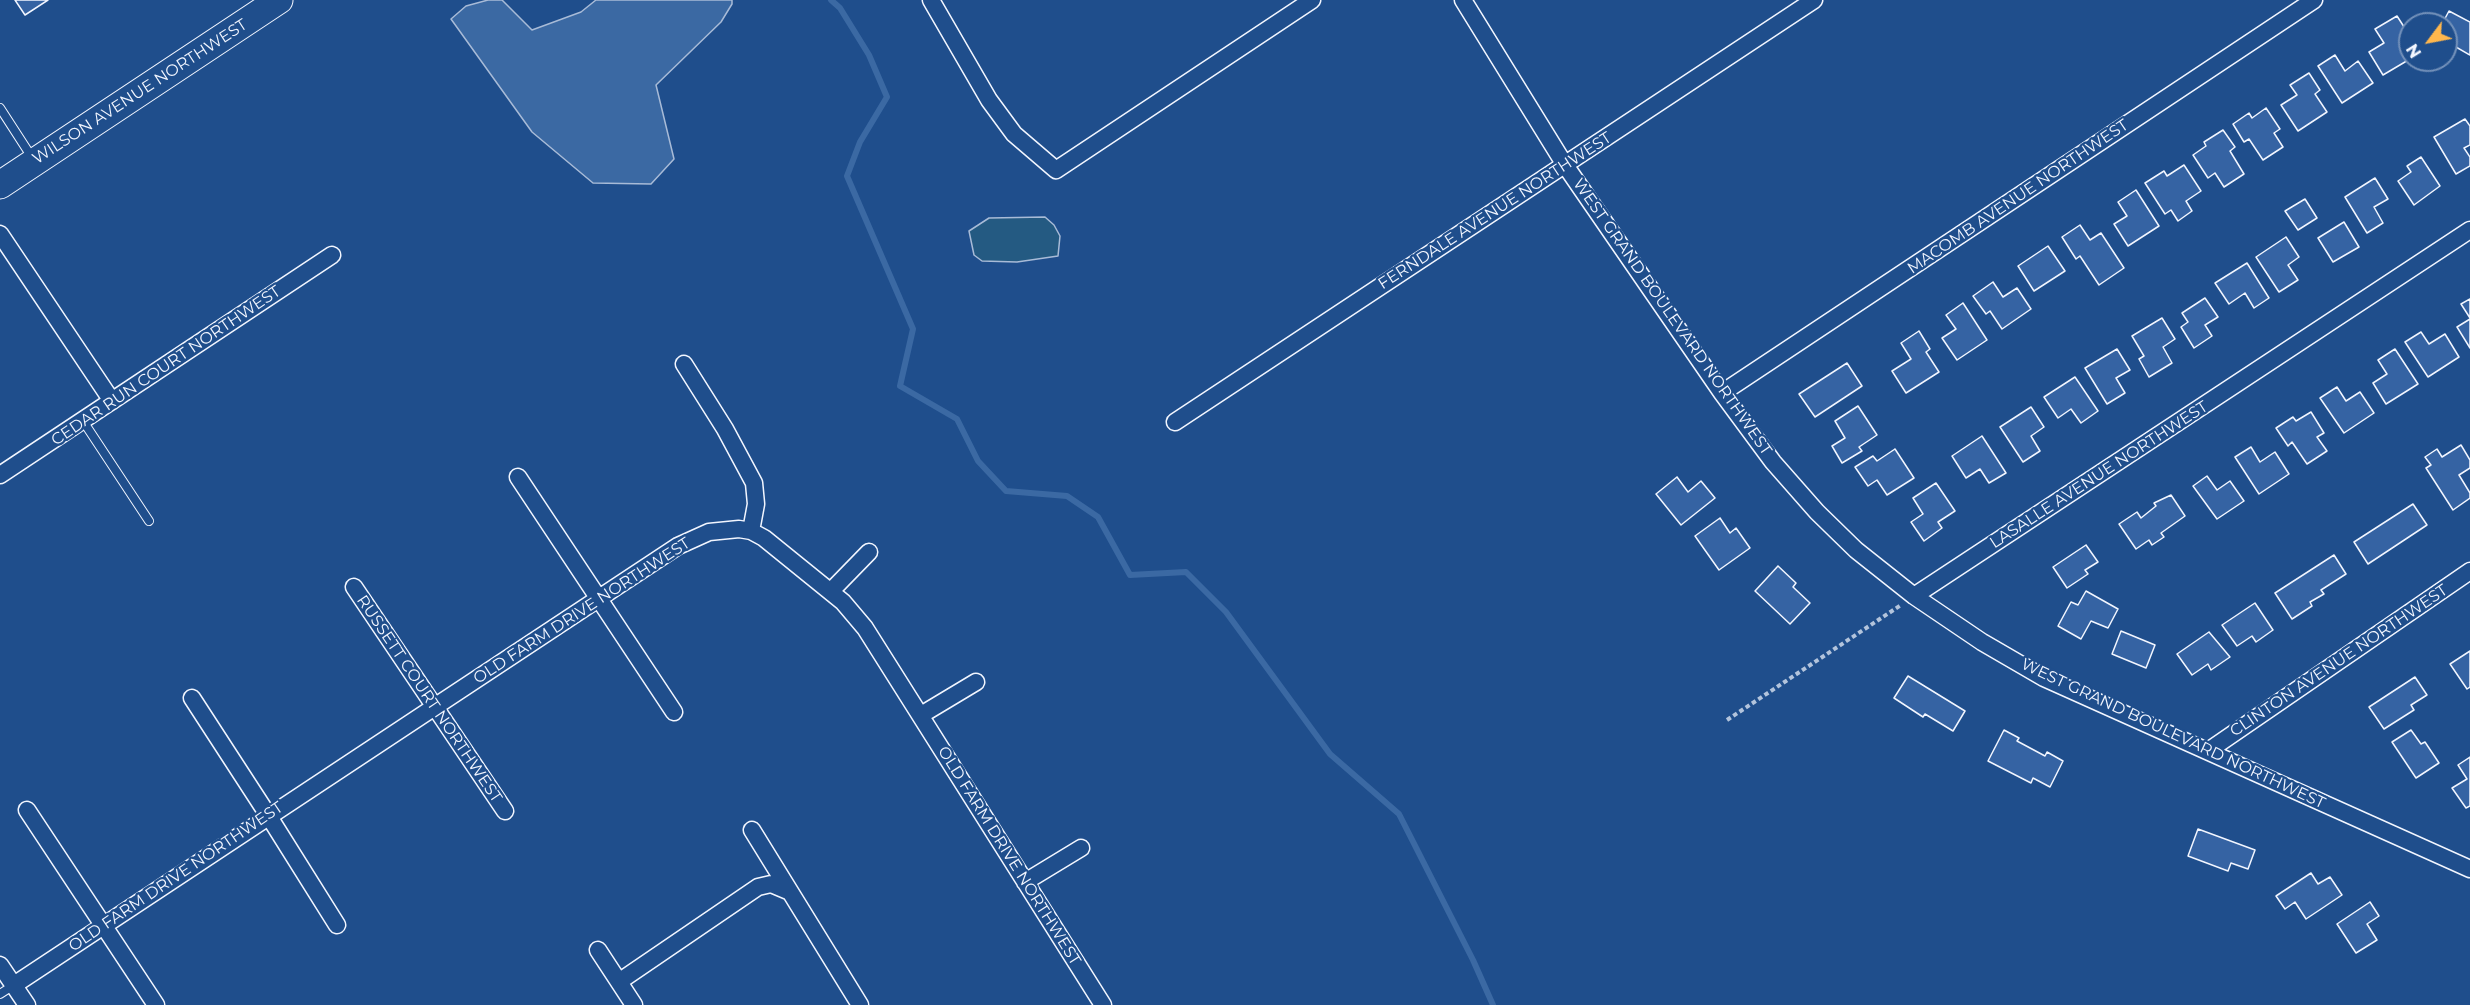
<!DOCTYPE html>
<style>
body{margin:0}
#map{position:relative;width:2470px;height:1005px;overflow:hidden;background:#1f4e8c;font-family:Montserrat,sans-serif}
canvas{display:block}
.north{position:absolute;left:2398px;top:12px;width:60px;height:60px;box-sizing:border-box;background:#1f4e8c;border:2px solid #7391ba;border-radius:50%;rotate:238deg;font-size:16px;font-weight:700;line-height:24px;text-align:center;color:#f2f6ff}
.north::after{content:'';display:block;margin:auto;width:21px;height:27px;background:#ffb74d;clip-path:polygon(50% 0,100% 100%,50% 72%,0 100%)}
</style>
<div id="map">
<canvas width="2470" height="1005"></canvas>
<div class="north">N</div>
</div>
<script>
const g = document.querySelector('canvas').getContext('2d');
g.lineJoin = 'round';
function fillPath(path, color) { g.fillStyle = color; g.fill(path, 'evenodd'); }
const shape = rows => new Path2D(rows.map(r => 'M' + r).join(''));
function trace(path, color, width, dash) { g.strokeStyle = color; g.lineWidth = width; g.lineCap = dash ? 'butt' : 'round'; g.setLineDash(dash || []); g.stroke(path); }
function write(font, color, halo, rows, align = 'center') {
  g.font = font + ' Montserrat,sans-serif'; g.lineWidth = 4.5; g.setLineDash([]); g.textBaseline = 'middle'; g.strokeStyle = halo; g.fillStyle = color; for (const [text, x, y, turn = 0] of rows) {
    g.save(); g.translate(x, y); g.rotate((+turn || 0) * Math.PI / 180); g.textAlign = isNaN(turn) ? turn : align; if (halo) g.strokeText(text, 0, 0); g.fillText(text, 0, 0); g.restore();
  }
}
const green = shape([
 [1045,217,1054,225,1060,236,1058,256,1017,262,982,261,974,255,969,231,989,218,1045,217]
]);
const water = shape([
 [488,0,502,0,532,30,581,12,596,0,732,0,732,4,721,22,656,85,674,159,651,184,593,183,532,132,451,19,466,6,488,0]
]);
const stream = shape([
 [831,0,840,8,869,55,887,97,860,142,847,176,913,329,900,386,957,419,978,461,1006,491,1067,496,1098,517,1130,575,1186,572,1226,612,1330,754,1399,814,1473,960,1493,1005]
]);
const building = shape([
 [15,0,48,0,25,15,15,0],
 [2449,11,2470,22,2470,55,2449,43,2452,38,2446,35,2446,24,2442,24,2449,11],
 [2397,16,2408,33,2402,36,2410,49,2410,59,2383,75,2369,52,2384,43,2375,29,2397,16],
 [2335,55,2345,71,2358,61,2373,83,2342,103,2318,66,2335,55],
 [2309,73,2320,90,2315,94,2327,112,2298,131,2281,105,2297,95,2290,85,2309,73],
 [2266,108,2280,129,2274,133,2283,147,2263,160,2249,139,2244,142,2233,124,2249,113,2252,118,2266,108],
 [2465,119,2470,126,2470,145,2464,148,2470,157,2470,166,2456,174,2434,137,2465,119],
 [2223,130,2235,147,2230,151,2244,174,2224,187,2215,173,2208,178,2193,155,2206,146,2204,142,2223,130],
 [2421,157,2440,186,2414,205,2398,181,2411,172,2407,166,2421,157],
 [2184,165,2201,191,2186,201,2192,211,2178,221,2171,210,2165,214,2145,183,2164,171,2167,176,2184,165],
 [2375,178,2388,199,2374,207,2383,223,2367,233,2345,197,2375,178],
 [2136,190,2159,226,2128,246,2114,224,2127,216,2118,202,2136,190],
 [2305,199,2317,218,2298,230,2285,211,2305,199],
 [2344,222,2359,247,2333,262,2318,238,2344,222],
 [2080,225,2090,240,2101,233,2124,268,2099,285,2080,256,2076,259,2062,237,2080,225],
 [2286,237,2299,257,2288,265,2298,280,2279,292,2256,257,2286,237],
 [2048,246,2065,271,2034,291,2018,266,2048,246],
 [2247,263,2269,298,2254,308,2245,293,2229,304,2215,283,2247,263],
 [1993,282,2003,297,2017,288,2031,309,2002,329,1990,311,1986,314,1973,296,1993,282],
 [2205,298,2218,317,2205,325,2212,336,2194,348,2181,327,2188,322,2182,313,2205,298],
 [2470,299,2470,318,2461,304,2470,299],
 [1963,303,1987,340,1957,360,1942,338,1956,329,1946,315,1963,303],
 [2162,318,2175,339,2163,347,2172,363,2149,377,2139,359,2144,356,2132,336,2162,318],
 [2470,319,2470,348,2457,327,2470,319],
 [1919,331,1930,349,1926,352,1939,372,1906,393,1892,371,1911,359,1901,343,1919,331],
 [2421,332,2429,344,2445,334,2459,357,2428,377,2405,342,2421,332],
 [2117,349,2130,370,2116,378,2125,393,2107,404,2085,368,2117,349],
 [2395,349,2418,384,2386,404,2373,383,2387,374,2378,360,2395,349],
 [1847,363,1862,386,1815,417,1799,394,1847,363],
 [2075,377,2098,411,2081,423,2071,409,2058,418,2044,397,2075,377],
 [2337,387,2346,401,2360,392,2374,413,2344,433,2320,398,2337,387],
 [1858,406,1877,435,1859,447,1862,451,1842,463,1832,446,1845,438,1835,421,1858,406],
 [2031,407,2044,427,2031,436,2040,451,2023,462,2000,427,2031,407],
 [2311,412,2324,433,2317,437,2327,451,2307,464,2292,442,2288,446,2276,428,2293,417,2296,421,2311,412],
 [1982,436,2006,473,1989,483,1980,469,1966,478,1952,456,1982,436],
 [2461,445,2470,460,2470,468,2459,475,2470,493,2470,498,2453,510,2426,468,2431,465,2425,457,2437,449,2442,457,2461,445],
 [2251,447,2260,462,2275,452,2289,474,2259,494,2235,457,2251,447],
 [1895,449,1914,478,1887,495,1877,480,1868,486,1855,467,1873,456,1877,461,1895,449],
 [2207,476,2217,490,2230,481,2244,501,2217,519,2193,486,2207,476],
 [1677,477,1688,492,1701,481,1715,498,1681,525,1656,494,1677,477],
 [1936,483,1955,511,1938,522,1942,528,1924,541,1911,522,1923,514,1913,498,1936,483],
 [2171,495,2185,516,2161,533,2164,537,2152,545,2149,540,2136,549,2119,524,2137,512,2141,518,2156,506,2154,503,2171,495],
 [2413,504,2427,525,2368,564,2354,542,2413,504],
 [1720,518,1730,533,1736,528,1750,548,1719,570,1695,536,1720,518],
 [2086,545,2098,562,2085,570,2088,574,2067,588,2053,567,2086,545],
 [2334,555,2346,574,2321,590,2324,594,2310,602,2312,606,2292,619,2275,593,2334,555],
 [1778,566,1796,583,1793,587,1810,603,1790,624,1755,591,1778,566],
 [2086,591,2118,609,2108,628,2091,621,2081,639,2058,626,2071,602,2078,605,2086,591],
 [2255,603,2273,630,2256,642,2252,636,2237,646,2222,625,2255,603],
 [2121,631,2155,645,2146,668,2112,654,2121,631],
 [2209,632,2230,657,2211,670,2208,664,2192,675,2177,654,2209,632],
 [2470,651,2470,687,2467,689,2450,664,2470,651],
 [1908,676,1965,711,1953,731,1925,714,1923,717,1894,698,1908,676],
 [2415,677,2427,695,2411,705,2414,710,2384,729,2369,707,2415,677],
 [2004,730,2019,738,2017,741,2045,756,2047,752,2063,761,2050,787,2033,778,2031,783,1988,761,2004,730],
 [2411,730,2421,744,2425,742,2439,763,2416,778,2392,742,2411,730],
 [2470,757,2470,806,2466,808,2452,788,2467,779,2458,765,2470,757],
 [2198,829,2255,850,2248,869,2231,863,2228,871,2188,856,2198,829],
 [2311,873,2318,884,2330,877,2342,895,2306,919,2295,902,2285,909,2276,896,2311,873],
 [2370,902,2379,916,2367,924,2377,940,2356,953,2337,924,2370,902]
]);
const path = shape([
 [1727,720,1901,605]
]);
const service = shape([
 [0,108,33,159],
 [83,421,149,521],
 [0,994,14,985]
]);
const minor = shape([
 [931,0,989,100,1014,134,1056,170,1312,0],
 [1463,0,1565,165,1722,393,1773,462,1817,512,1856,550,1914,596,1982,642,2044,678,2470,869],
 [0,234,112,401],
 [684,364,725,429,754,483,756,504,751,531],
 [1722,393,2314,0],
 [1175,422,1814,0],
 [0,475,332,255],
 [518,477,674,712],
 [354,587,505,811],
 [831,591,869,552],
 [1914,596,2470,230],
 [192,698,268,815,337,925],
 [921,715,976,682],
 [2208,751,2470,571],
 [27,810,156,1005],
 [752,830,860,1005],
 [1025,882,1081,848],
 [598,950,634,1005],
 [0,965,27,1005],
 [620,981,758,887,771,884,790,892],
 [14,985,678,546,709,532,739,529,751,531,764,538,843,602,865,628,1103,1005]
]);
const primary = shape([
 [0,185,279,0]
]);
const streetNames = [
 ["WILSON AVENUE NORTHWEST",140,92,-33],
 ["MACOMB AVENUE NORTHWEST",2018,197,-34],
 ["FERNDALE AVENUE NORTHWEST",1495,211,-33],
 ["WEST GRAND BOULEVARD NORTHWEST",1672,317,55],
 ["CEDAR RUN COURT NORTHWEST",166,366,-34],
 ["LASALLE AVENUE NORTHWEST",2099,475,-33],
 ["OLD FARM DRIVE NORTHWEST",582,611,-33],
 ["CLINTON AVENUE NORTHWEST",2339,661,-34],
 ["RUSSETT COURT NORTHWEST",429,699,56],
 ["WEST GRAND BOULEVARD NORTHWEST",2173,734,25],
 ["OLD FARM DRIVE NORTHWEST",1009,856,58],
 ["OLD FARM DRIVE NORTHWEST",176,877,-34]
];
fillPath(green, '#245a82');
trace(green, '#a8bbd7', 1.5);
fillPath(water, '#3b69a3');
trace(water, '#a8bbd7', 1.5);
trace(stream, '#3b69a3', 6);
fillPath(building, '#3563a3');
trace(building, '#f2f6ff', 1.5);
trace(service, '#f2f6ff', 10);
trace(minor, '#f2f6ff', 19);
trace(primary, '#f2f6ff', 29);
trace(path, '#b3c4dc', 4, [4.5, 3]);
trace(service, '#1f4e8c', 8);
trace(minor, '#1f4e8c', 16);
trace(primary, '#1f4e8c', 27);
write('16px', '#f2f6ff', '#1f4e8c', streetNames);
</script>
